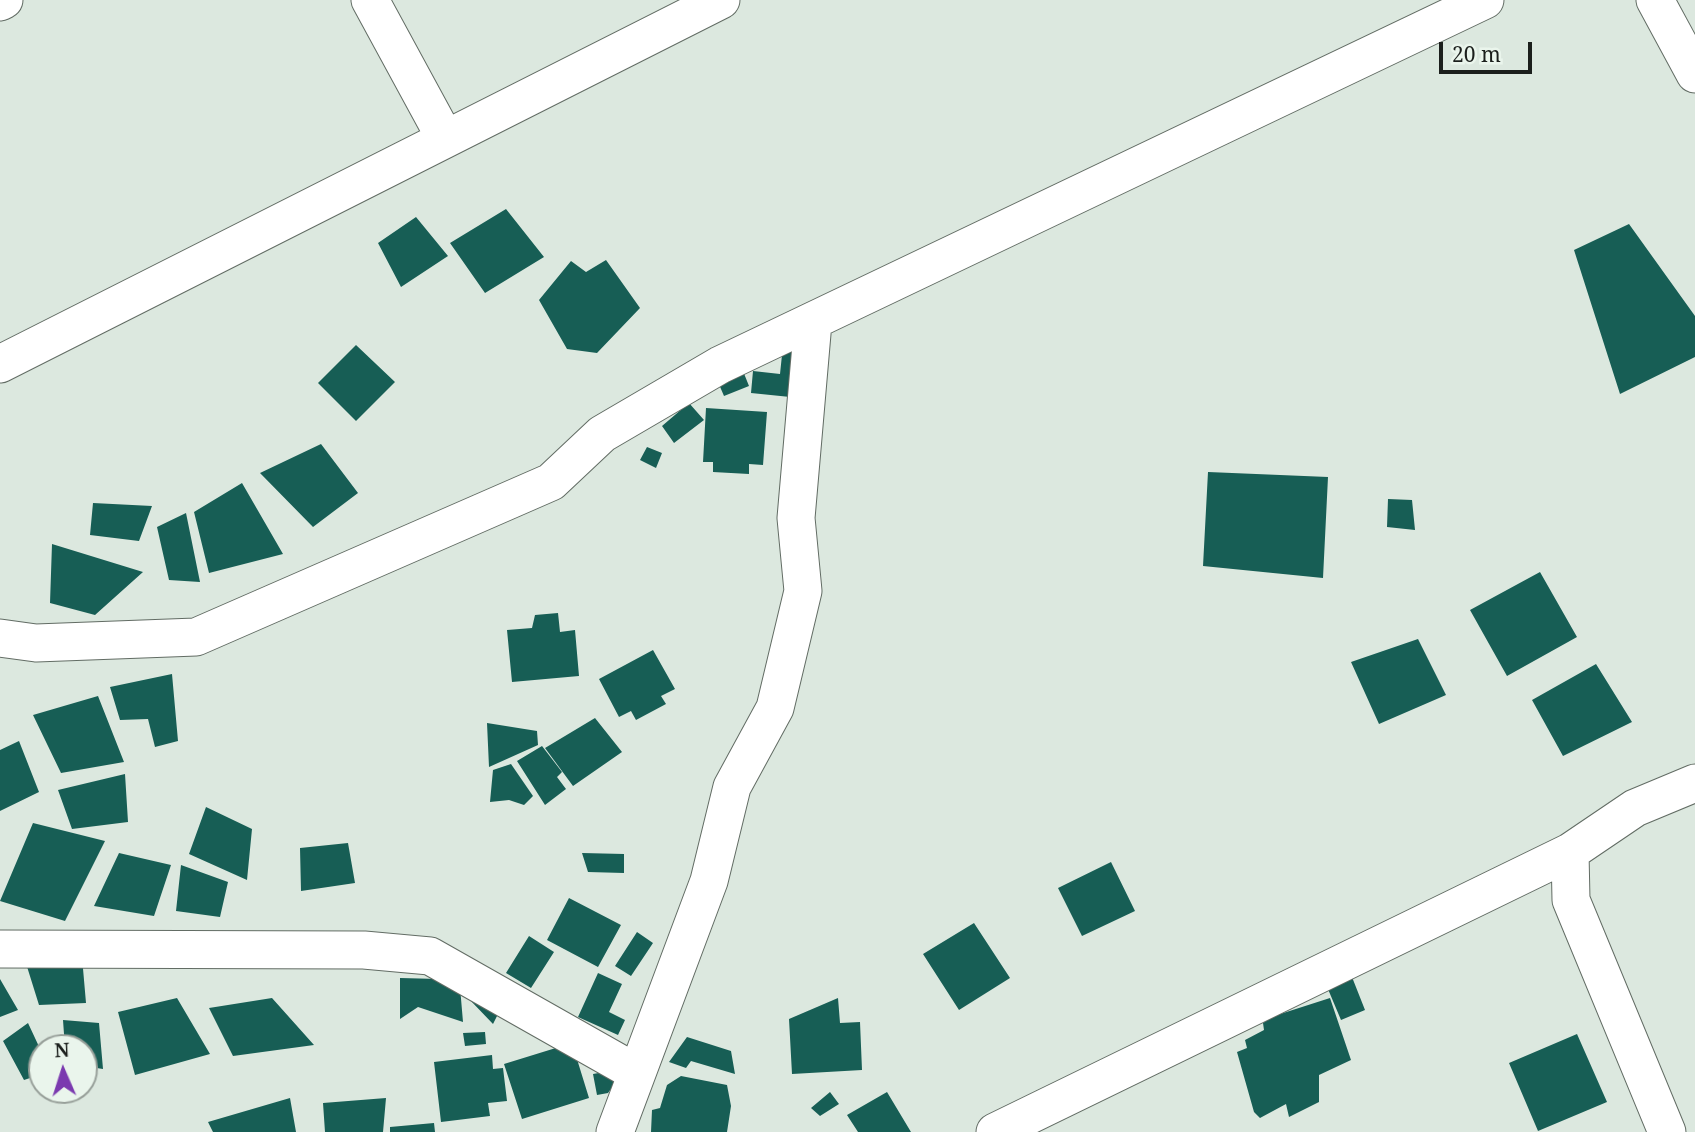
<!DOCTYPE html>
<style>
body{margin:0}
#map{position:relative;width:1695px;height:1132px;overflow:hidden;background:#dce8df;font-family:"Noto Serif",serif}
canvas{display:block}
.north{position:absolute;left:28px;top:1034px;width:70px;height:70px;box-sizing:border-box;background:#eaf5ec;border:2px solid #979f99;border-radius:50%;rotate:357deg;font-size:19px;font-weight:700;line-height:28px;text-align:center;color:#1b1f1c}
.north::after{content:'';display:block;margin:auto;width:24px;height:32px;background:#7b3aaf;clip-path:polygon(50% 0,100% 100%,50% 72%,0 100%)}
.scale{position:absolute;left:1439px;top:42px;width:93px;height:32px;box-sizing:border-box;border:4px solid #1b1f1c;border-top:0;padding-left:9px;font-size:21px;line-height:24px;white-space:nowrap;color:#1b1f1c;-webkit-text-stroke:5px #eaf5ec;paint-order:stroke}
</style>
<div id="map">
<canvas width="1695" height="1132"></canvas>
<div class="north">N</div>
<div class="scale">20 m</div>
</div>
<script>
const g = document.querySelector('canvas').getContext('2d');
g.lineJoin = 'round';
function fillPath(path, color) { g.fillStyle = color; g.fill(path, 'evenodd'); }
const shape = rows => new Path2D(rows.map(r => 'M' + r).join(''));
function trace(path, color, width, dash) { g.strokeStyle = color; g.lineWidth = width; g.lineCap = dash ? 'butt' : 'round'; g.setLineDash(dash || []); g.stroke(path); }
const building = shape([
 [506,209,544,257,485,293,450,243],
 [416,217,448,256,401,287,378,243],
 [1629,224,1695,316,1695,357,1620,394,1574,250],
 [606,260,640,308,597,353,567,349,539,300,571,261,586,272],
 [356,345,395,382,356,421,318,383],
 [805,345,800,398,751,393,753,371,780,374,782,355],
 [743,371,749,386,724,396,718,382],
 [689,403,704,420,674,443,662,426],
 [706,408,767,412,763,465,749,464,749,474,713,472,713,462,703,462],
 [321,444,358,493,313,527,260,473],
 [647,447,662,453,656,468,640,460],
 [1208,472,1328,477,1323,578,1203,566],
 [242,483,283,554,209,573,194,512],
 [1388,499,1412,500,1415,530,1387,527],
 [93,503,152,506,139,541,90,535],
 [186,513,200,582,169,580,157,527],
 [52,544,143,572,95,615,50,603],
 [1540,572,1577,637,1507,676,1470,610],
 [558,613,560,632,575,630,579,676,512,682,507,630,532,628,535,615],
 [1418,639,1446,695,1379,724,1351,662],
 [653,650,675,689,661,696,666,704,636,720,631,711,619,717,599,679],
 [1596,664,1632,722,1563,756,1532,700],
 [172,674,178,741,155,747,148,719,120,720,110,687],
 [98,696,124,762,61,773,33,715],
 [595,718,622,752,573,786,545,748],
 [487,723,537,731,538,745,489,767],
 [19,741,39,792,0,811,0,750],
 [542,746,562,772,557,777,566,789,545,805,517,761],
 [511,764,533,796,524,805,509,800,490,802,493,770],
 [125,774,128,822,72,829,58,790],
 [206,807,252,829,247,880,189,854],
 [33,823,105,841,65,921,0,901],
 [348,843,355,883,301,891,300,848],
 [119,853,171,865,154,916,94,906],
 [582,853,624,854,624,873,588,872],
 [1111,862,1135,911,1082,936,1058,888],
 [181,865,228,882,220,917,176,911],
 [569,898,621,925,598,967,547,940],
 [974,923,1010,978,959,1010,923,954],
 [637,932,653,943,631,976,615,966],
 [529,936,554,952,531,988,506,973],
 [24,957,82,957,86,1003,39,1005],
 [1350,972,1365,1010,1341,1020,1325,982],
 [598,973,622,984,609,1012,625,1020,618,1035,578,1017],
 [400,978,439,979,460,987,463,1022,418,1007,400,1019],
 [0,979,18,1010,0,1017],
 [478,991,499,1012,493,1024,470,1000],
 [177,998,210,1054,135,1075,118,1012],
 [272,998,314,1045,233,1056,209,1008],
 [838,998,840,1023,860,1022,862,1070,792,1074,789,1019],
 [1330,998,1351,1060,1319,1075,1319,1102,1289,1117,1286,1104,1260,1118,1254,1112,1237,1052,1247,1048,1245,1040,1264,1030,1263,1023,1274,1016],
 [63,1020,99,1023,103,1069,84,1066,84,1048,65,1048],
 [28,1023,42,1053,42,1074,24,1080,3,1041],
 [485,1032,486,1044,465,1046,463,1033],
 [1577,1034,1607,1102,1538,1131,1509,1063],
 [687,1037,731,1051,735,1074,691,1061,686,1068,669,1062],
 [572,1043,589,1098,522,1119,504,1064],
 [492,1055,493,1069,503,1068,507,1101,488,1103,490,1116,441,1122,434,1062],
 [610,1071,619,1078,608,1093,597,1095,593,1074],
 [681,1076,727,1085,731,1106,727,1132,651,1132,652,1110,660,1108,667,1085],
 [830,1092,839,1104,820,1116,811,1108],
 [887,1092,911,1132,858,1132,847,1115],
 [290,1098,296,1132,213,1132,208,1122],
 [386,1098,383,1132,325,1132,323,1103],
 [434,1123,435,1132,390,1132,390,1127]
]);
const minor = shape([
 [370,0,445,138],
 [1655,0,1695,74],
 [0,2,4,0],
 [0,364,721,0],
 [0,638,36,643,196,637,551,482,602,434,720,365,1485,0],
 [0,949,364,950,430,956,635,1072],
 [615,1132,709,881,732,787,775,708,803,591,796,518,813,322],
 [995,1132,1570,852],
 [1667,1132,1571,900,1570,852,1635,808,1695,783]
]);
fillPath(building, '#175e55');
trace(minor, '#626c64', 39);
trace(minor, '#fff', 37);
</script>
